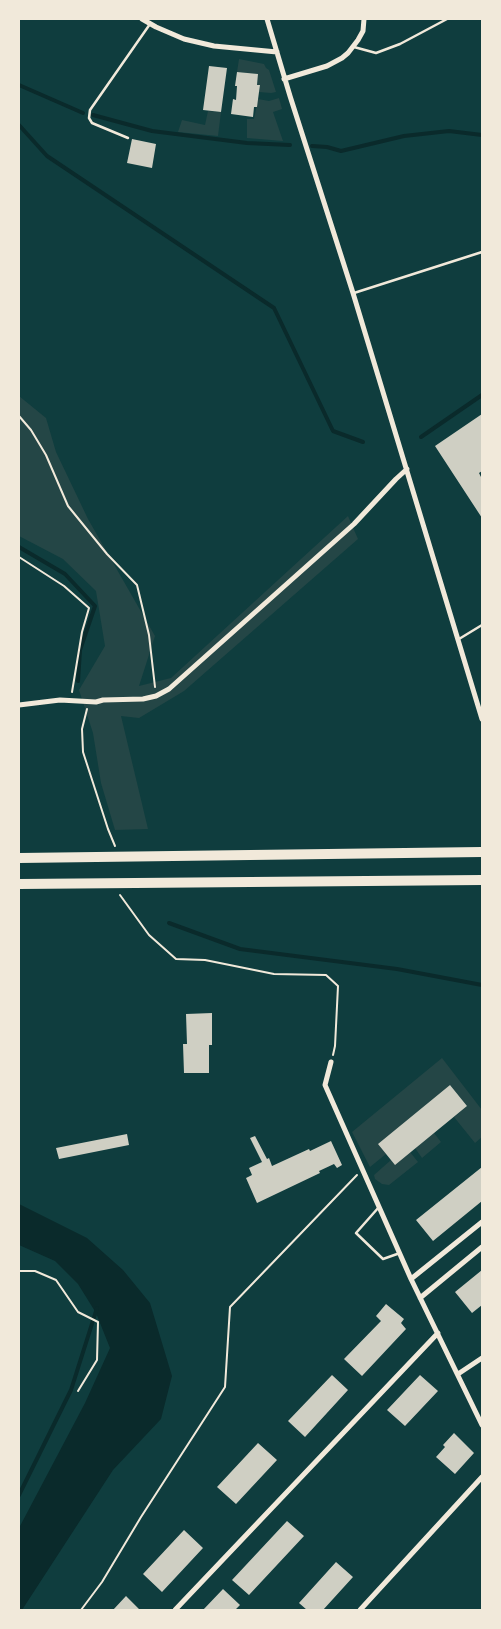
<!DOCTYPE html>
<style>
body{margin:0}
#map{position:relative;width:501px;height:1629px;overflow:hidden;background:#0f3d3e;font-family:Georgia,serif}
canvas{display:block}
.frame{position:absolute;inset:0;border:20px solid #f1e9da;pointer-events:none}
</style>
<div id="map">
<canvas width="501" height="1629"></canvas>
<div class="frame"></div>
</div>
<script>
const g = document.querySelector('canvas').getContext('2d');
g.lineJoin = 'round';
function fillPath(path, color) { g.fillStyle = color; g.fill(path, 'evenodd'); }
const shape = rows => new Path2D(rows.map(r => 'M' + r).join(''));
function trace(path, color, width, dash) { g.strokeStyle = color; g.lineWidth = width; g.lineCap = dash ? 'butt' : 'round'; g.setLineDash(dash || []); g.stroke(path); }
const green = shape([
 [239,59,264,64,266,68,269,70,276,92,271,93,259,92,260,85,257,85,258,74,237,72],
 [279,98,282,109,273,112,283,141,247,138,247,119,254,119,258,99,269,101],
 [208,111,221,112,218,136,178,132,182,120,205,125],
 [19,396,46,418,56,452,88,519,155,636,139,686,171,678,348,516,358,539,184,691,139,718,121,716,148,829,115,830,101,783,93,733,79,690,105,646,96,591,63,559,19,536],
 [442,1058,482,1110,482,1137,475,1143,454,1117,467,1106,450,1085,386,1154,370,1167,352,1132],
 [434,1133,441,1142,422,1158,415,1148],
 [410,1152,418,1162,389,1185,382,1184,375,1179,374,1175,391,1160]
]);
const water = shape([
 [19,1204,87,1238,123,1270,150,1303,172,1376,161,1419,113,1470,22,1610,19,1610,19,1528,85,1403,110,1348,96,1313,78,1284,55,1261,19,1245]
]);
const stream = shape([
 [19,85,83,113],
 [93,115,152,131,247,143,290,145],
 [19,125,47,156,274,308,333,431,363,442],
 [312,146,327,147,341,151,404,136,449,131,482,135],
 [421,437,482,395],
 [19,547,65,574,95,606,80,650,78,681],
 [169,923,240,949,397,969,482,985],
 [19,1495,71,1390,97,1308]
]);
const building = shape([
 [209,66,227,68,221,112,203,110],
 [237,72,258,74,257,85,260,85,259,92,257,107,254,107,253,117,231,114,233,99,236,100,237,86,235,86],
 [132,139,156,144,152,168,127,163],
 [482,414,482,471,479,473,482,479,482,518,435,446],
 [212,1013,212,1045,209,1045,209,1073,184,1073,183,1044,187,1044,186,1014],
 [450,1085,467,1106,395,1165,378,1144],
 [127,1134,129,1145,59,1159,56,1148],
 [255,1136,267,1159,269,1158,272,1166,309,1149,310,1151,331,1141,342,1165,337,1168,334,1164,319,1171,320,1173,257,1203,246,1178,252,1175,249,1168,262,1162,250,1138],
 [482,1167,482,1201,433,1241,416,1220],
 [482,1270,482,1305,472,1313,455,1292],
 [386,1304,404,1319,401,1323,406,1329,362,1376,344,1359,381,1321,376,1316],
 [332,1375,348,1390,305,1437,288,1421],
 [420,1375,438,1391,405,1426,387,1410],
 [454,1433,474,1453,455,1474,436,1457,445,1447,443,1445],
 [258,1443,277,1460,236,1504,217,1487],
 [287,1521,304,1536,249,1595,232,1580],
 [184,1530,203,1548,162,1592,143,1574],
 [336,1562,353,1577,323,1610,307,1610,299,1603],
 [223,1589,240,1605,235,1610,203,1610],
 [126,1596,140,1610,113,1610]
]);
const path = shape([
 [19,416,31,430,46,455,68,506,107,554,137,585,149,635,155,687],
 [19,557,64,586,89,608,82,632,72,692],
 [87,709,82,729,83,752,108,829,115,846],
 [120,895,149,935,176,959,205,960,274,974,326,975,338,986,335,1046,333,1055],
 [19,1271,35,1271,56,1280,78,1312,98,1322,97,1360,78,1391],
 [81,1610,102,1582,141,1517,225,1387,230,1307,357,1175]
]);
const service = shape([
 [354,47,376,53,400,44,447,19],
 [128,138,92,123,89,118,90,110,150,24],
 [354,293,482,252],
 [459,639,482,625],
 [379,1207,356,1233,383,1259,400,1253]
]);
const minor = shape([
 [142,19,156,27,184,39,214,46,277,52],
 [267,19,290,96,353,293,482,719],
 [284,79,327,66,342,58,348,53,358,40,363,31,364,19],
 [19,705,60,700,96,702,103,700,143,699,156,696,169,689,354,524,396,479,407,469],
 [331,1062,325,1085,411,1279,482,1425],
 [411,1279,482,1222],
 [420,1298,482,1247],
 [458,1374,482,1358],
 [175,1610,438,1333],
 [360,1610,482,1477]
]);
const motorway = shape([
 [19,858,482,852],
 [19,884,482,880]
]);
fillPath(green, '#244646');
fillPath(water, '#0a2a2b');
trace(stream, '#0a2a2b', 4);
fillPath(building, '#cfcfc3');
trace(path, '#f1e9da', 2);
trace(service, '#f1e9da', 2.5);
trace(minor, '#f1e9da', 5);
trace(motorway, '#f1e9da', 10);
</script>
